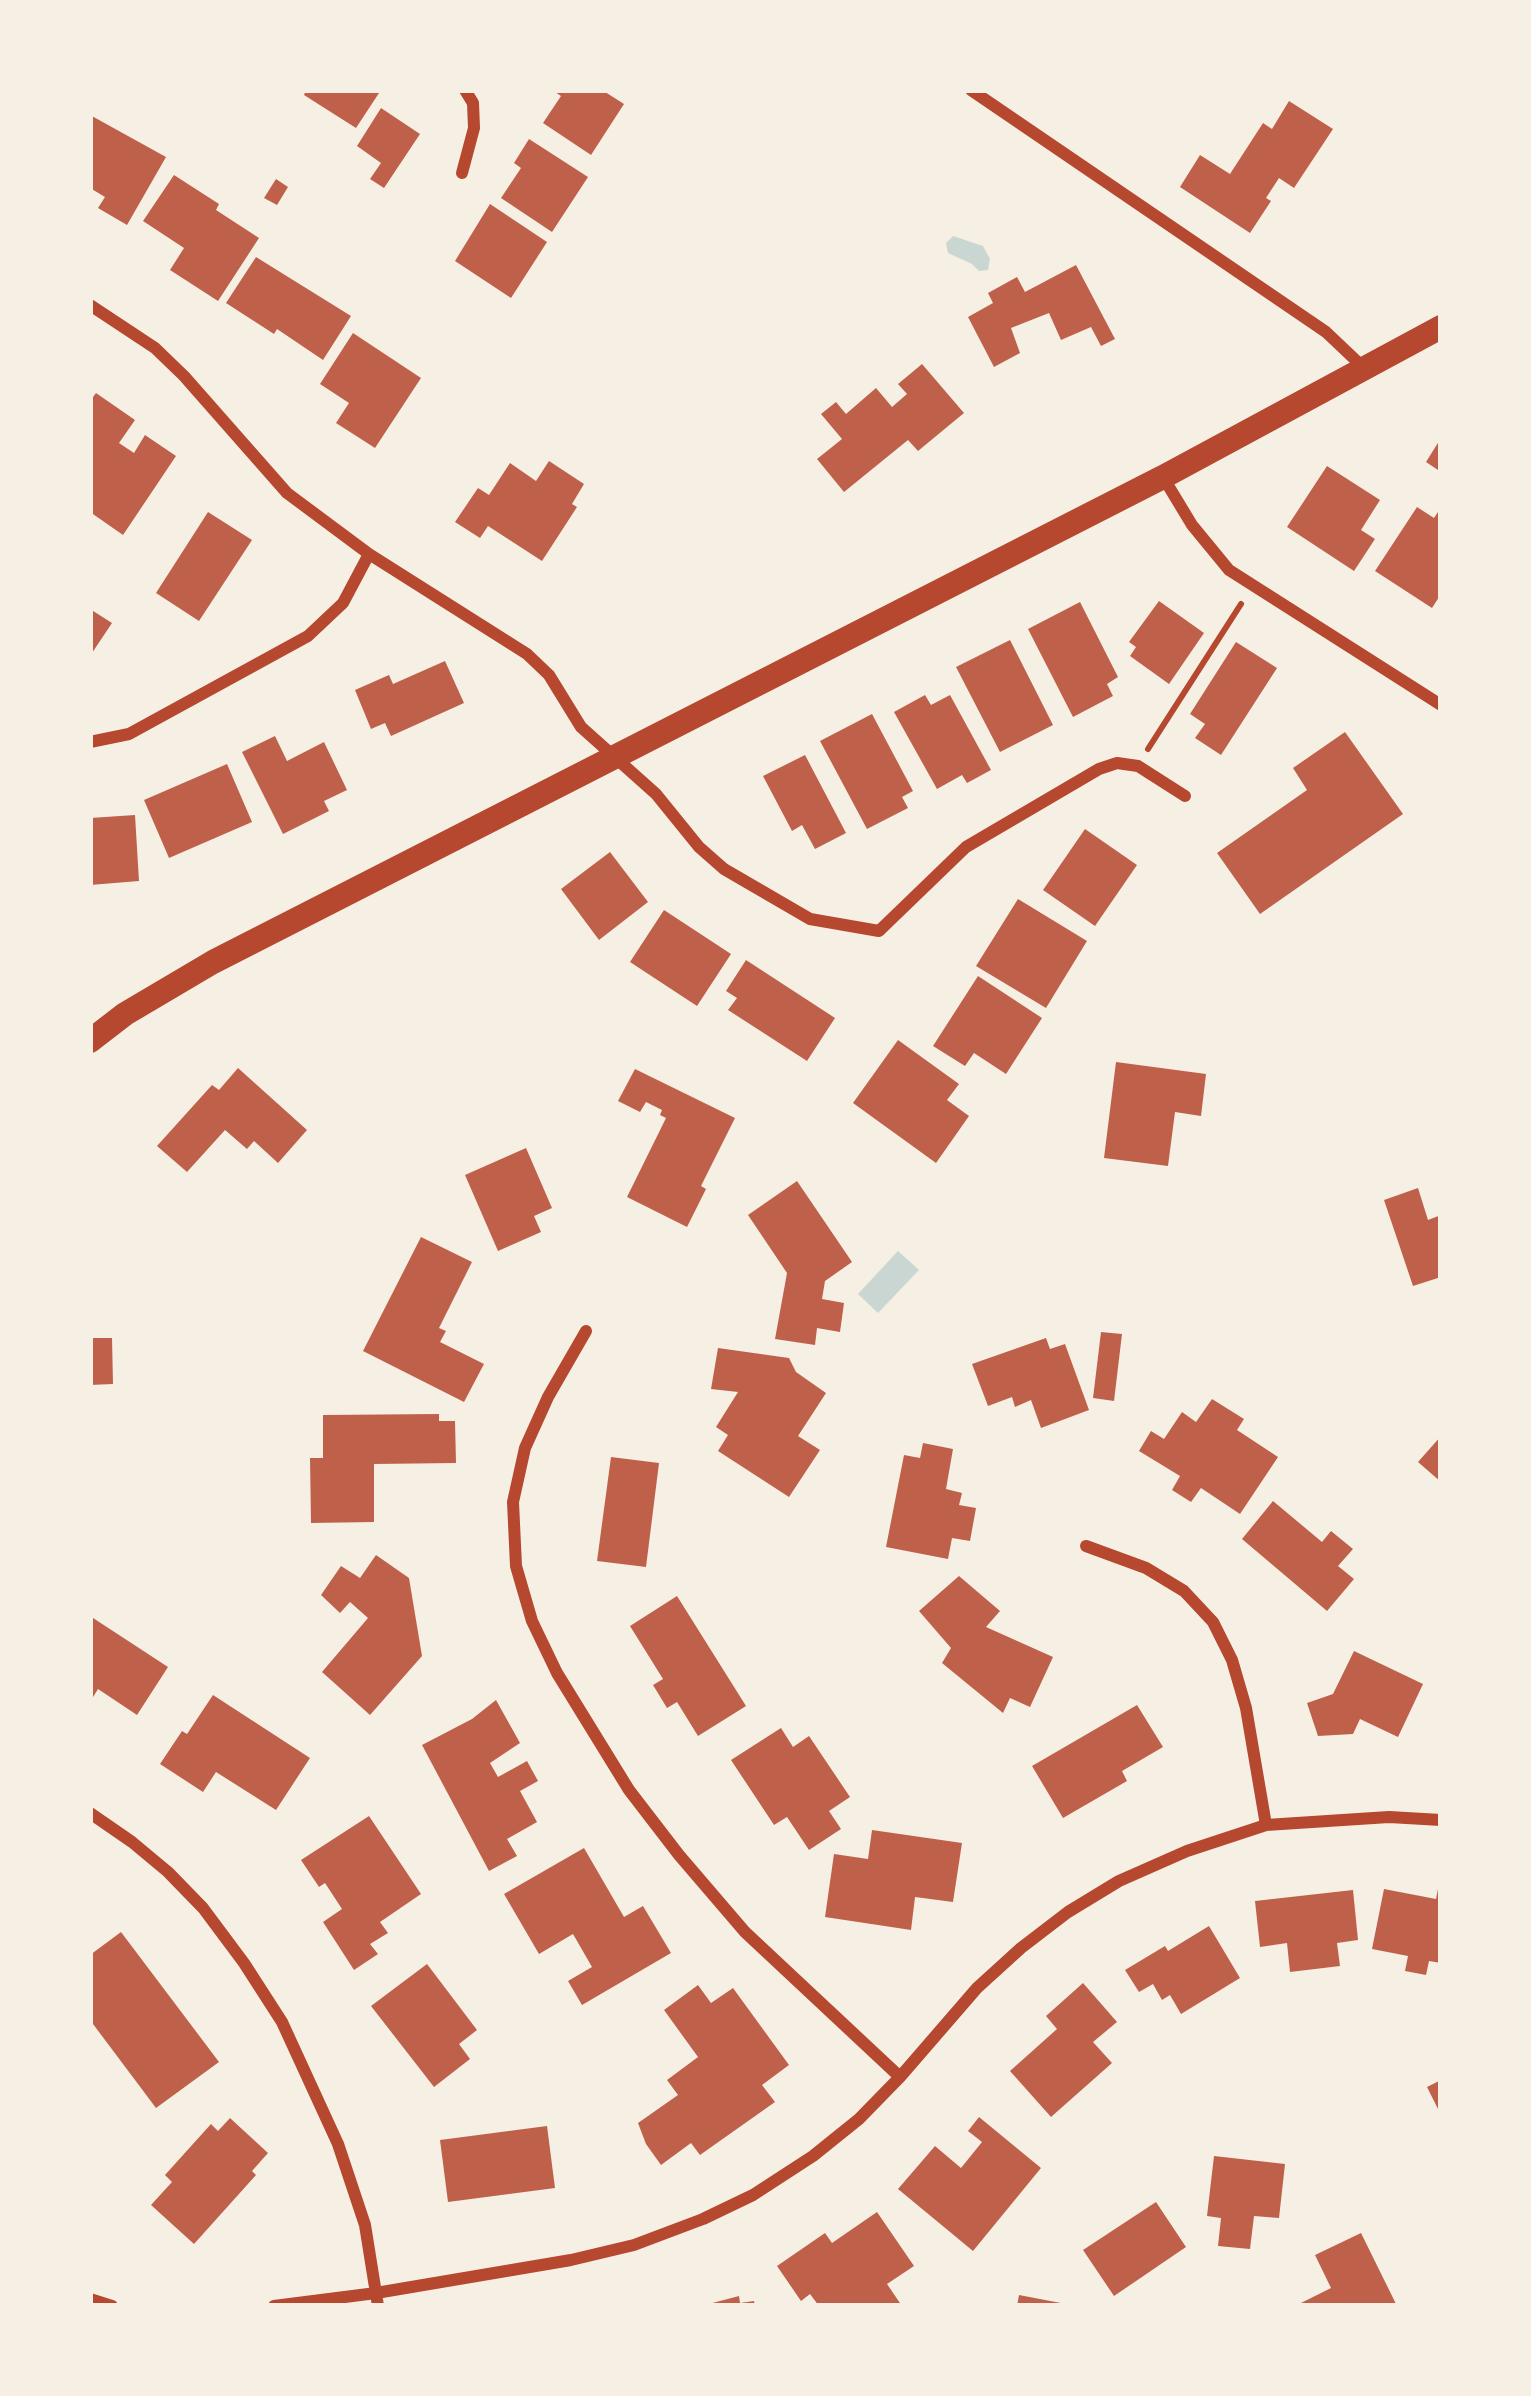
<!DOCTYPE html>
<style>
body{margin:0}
#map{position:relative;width:1531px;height:2396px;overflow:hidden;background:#f6efe4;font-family:Figtree,sans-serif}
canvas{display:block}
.frame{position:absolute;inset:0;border:93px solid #f6efe4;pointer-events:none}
</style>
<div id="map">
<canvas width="1531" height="2396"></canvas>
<div class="frame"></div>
</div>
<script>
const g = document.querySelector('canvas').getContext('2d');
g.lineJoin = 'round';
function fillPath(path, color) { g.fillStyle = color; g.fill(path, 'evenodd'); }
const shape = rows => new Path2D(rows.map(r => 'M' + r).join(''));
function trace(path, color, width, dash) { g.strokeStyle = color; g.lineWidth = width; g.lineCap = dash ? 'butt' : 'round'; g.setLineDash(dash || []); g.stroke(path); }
const water = shape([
 [953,236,983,246,990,259,988,270,979,271,972,264,948,253,946,243],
 [898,1251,919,1270,878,1313,858,1294]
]);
const building = shape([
 [306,90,381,90,356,128,304,95],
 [552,90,602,90,624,104,591,155,543,123,561,96],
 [1289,101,1333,129,1294,188,1279,178,1266,198,1271,201,1250,233,1180,187,1200,155,1230,174,1263,123,1272,129],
 [381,108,420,134,384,188,370,179,381,163,357,146],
 [90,115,166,157,127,225,98,208,105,197,90,188],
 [529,139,588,177,552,232,501,198,521,168,514,163],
 [174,175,219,204,216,210,259,238,218,301,170,270,184,248,143,221],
 [276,179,288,187,277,205,264,198],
 [490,204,547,242,511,298,455,261],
 [256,257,351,316,323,360,277,329,274,334,226,303],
 [1076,265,1115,339,1101,346,1091,327,1061,340,1049,313,1011,328,1020,353,994,367,968,317,993,303,988,293,1017,277,1025,292],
 [353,333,421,378,375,448,336,423,349,403,320,384],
 [922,364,964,413,918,451,908,440,844,492,817,459,842,439,821,414,836,402,846,414,876,388,892,407,907,394,898,384],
 [96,393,135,420,119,443,134,453,145,435,176,456,123,535,90,512,90,401],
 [1441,438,1441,472,1426,462],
 [549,461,584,484,572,504,577,507,542,561,488,526,480,538,455,522,478,488,489,495,510,463,536,481],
 [1327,466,1380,500,1361,530,1375,539,1354,571,1287,527],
 [1417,507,1434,518,1438,512,1441,513,1441,594,1432,608,1375,571],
 [208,512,252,540,199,621,156,593],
 [1159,601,1204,633,1169,684,1130,656,1136,647,1129,642],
 [1080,602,1118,677,1107,684,1113,696,1073,717,1028,629],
 [90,609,112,623,90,656],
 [1010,640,1053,725,1000,752,956,667],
 [1236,642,1277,668,1221,755,1195,738,1205,724,1190,714],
 [445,661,464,703,391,736,385,723,371,729,355,690,389,675,393,684],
 [925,695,931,705,950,695,991,770,967,783,962,775,937,789,894,712],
 [872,714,913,791,902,797,908,808,867,829,820,741],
 [1345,732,1403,814,1260,914,1217,853,1307,790,1293,768],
 [275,736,287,761,324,742,347,790,324,801,329,811,283,834,242,752],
 [805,755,846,833,815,849,802,825,792,831,763,776],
 [227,764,252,822,169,858,144,800],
 [135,815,139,881,90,885,90,818],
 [1085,829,1137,865,1095,926,1043,890],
 [610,852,648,902,599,940,561,889],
 [1018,899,1087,941,1046,1008,976,966],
 [664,910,731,954,697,1006,630,962],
 [746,960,835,1018,807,1061,728,1010,737,998,726,991],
 [978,976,1042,1018,1006,1074,974,1053,965,1066,933,1046],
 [898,1040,959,1084,947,1100,969,1116,936,1163,853,1103],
 [1116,1062,1206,1074,1201,1116,1175,1112,1168,1166,1104,1158],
 [238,1068,307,1130,278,1163,254,1141,247,1149,225,1130,187,1172,157,1146,212,1085,219,1090],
 [635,1069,735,1118,701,1186,706,1189,687,1227,627,1197,666,1118,660,1115,662,1110,646,1102,640,1112,618,1101],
 [526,1148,552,1208,534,1216,541,1232,498,1251,465,1175],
 [797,1181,852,1262,825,1281,822,1299,844,1303,840,1332,817,1328,815,1345,775,1339,787,1273,748,1215],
 [1418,1188,1428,1220,1441,1215,1441,1277,1413,1286,1384,1200],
 [421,1237,472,1262,439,1328,446,1331,440,1342,484,1364,464,1402,363,1351],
 [1101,1332,1122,1334,1114,1401,1093,1398],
 [90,1338,112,1338,113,1384,90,1385],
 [1046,1338,1050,1349,1065,1344,1089,1410,1041,1428,1031,1400,1015,1407,1012,1397,988,1406,972,1364],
 [718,1348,789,1358,796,1372,826,1393,798,1436,820,1450,789,1497,718,1451,728,1435,716,1427,738,1392,711,1389],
 [1212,1399,1244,1419,1237,1430,1278,1457,1240,1514,1201,1488,1191,1502,1172,1490,1180,1476,1139,1451,1151,1431,1164,1439,1182,1412,1196,1422],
 [439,1414,439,1421,455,1421,456,1463,374,1464,374,1522,311,1523,310,1458,323,1458,323,1415],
 [1441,1436,1441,1482,1418,1462],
 [923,1443,953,1449,946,1489,962,1493,959,1505,976,1508,970,1541,952,1538,948,1559,886,1547,904,1455,920,1458],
 [611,1457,659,1463,646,1567,597,1561],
 [1273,1501,1322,1542,1331,1531,1353,1549,1338,1566,1354,1579,1327,1611,1242,1539],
 [376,1555,409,1578,422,1656,370,1715,322,1672,368,1618,350,1602,340,1613,321,1595,341,1566,360,1578],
 [959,1576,1000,1611,986,1627,1053,1657,1030,1707,1010,1698,1003,1713,942,1663,951,1648,919,1611],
 [677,1596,746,1706,698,1736,677,1702,667,1708,653,1685,663,1679,630,1626],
 [90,1616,168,1667,137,1715,98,1689,90,1702],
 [1354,1651,1423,1684,1398,1737,1360,1719,1353,1734,1318,1736,1307,1703,1333,1694],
 [213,1695,310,1758,276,1810,216,1772,203,1792,160,1764,182,1731,187,1734],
 [496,1700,520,1743,490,1763,498,1777,527,1761,538,1781,520,1791,537,1822,507,1839,517,1856,489,1871,422,1745,472,1719],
 [1137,1705,1163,1747,1122,1771,1127,1781,1063,1818,1032,1766],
 [781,1728,793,1747,809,1736,850,1797,829,1811,841,1829,809,1850,787,1817,774,1825,731,1760],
 [369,1816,421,1894,380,1922,388,1933,370,1944,378,1954,354,1970,323,1922,342,1909,325,1883,319,1887,301,1860],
 [872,1830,962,1843,953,1902,915,1897,911,1930,825,1917,834,1854,868,1859],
 [584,1848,624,1917,643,1906,671,1953,582,2005,568,1981,592,1967,573,1934,539,1954,504,1894],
 [1439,1884,1441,1963,1429,1961,1426,1975,1405,1971,1408,1956,1372,1949,1384,1889,1436,1899],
 [1353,1890,1358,1940,1337,1943,1340,1966,1290,1972,1287,1943,1260,1947,1255,1901],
 [1209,1926,1240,1978,1181,2014,1170,1995,1162,2000,1153,1984,1139,1992,1125,1970,1165,1946,1168,1951],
 [121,1932,219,2062,156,2108,90,2020,90,1955],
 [427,1964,477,2030,459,2044,470,2059,434,2087,371,2006],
 [1083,1983,1117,2022,1093,2042,1112,2063,1051,2117,1010,2071,1057,2029,1046,2016],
 [698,1985,711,2003,733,1988,789,2065,762,2085,775,2102,700,2155,691,2143,661,2165,646,2144,638,2123,678,2095,667,2080,698,2057,664,2010],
 [1441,2080,1441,2115,1427,2087],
 [979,2117,1041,2168,973,2251,898,2189,935,2146,961,2168,982,2142,968,2131],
 [230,2118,268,2153,252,2171,256,2175,194,2244,151,2205,172,2182,165,2175,211,2124,218,2131],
 [547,2126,555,2188,448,2202,440,2140],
 [1214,2156,1285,2164,1279,2218,1254,2216,1250,2249,1218,2246,1221,2218,1207,2216],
 [1156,2202,1186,2247,1114,2296,1083,2250],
 [877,2212,914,2266,887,2284,902,2306,819,2306,810,2294,801,2301,777,2266,825,2233,832,2243],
 [1361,2233,1397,2306,1295,2306,1331,2288,1315,2255],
 [1019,2295,1066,2304,1065,2306,1017,2306],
 [739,2296,740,2303,754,2301,755,2306,701,2306]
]);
const path = shape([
 [1148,749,1241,604]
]);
const minor = shape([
 [971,90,1326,332,1365,369],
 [462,173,474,128,473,103,465,90],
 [90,305,155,348,184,376,287,493,369,554,527,654,549,675,581,727,656,794,699,847,724,869,810,919,879,931,966,847,1099,769,1117,763,1138,766,1185,796],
 [1163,477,1192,525,1229,570,1441,705],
 [90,742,129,734,308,636,343,603,369,554],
 [586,1331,548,1397,525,1448,513,1502,516,1566,532,1621,557,1673,629,1790,679,1855,745,1932,900,2077],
 [1086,1546,1146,1568,1184,1591,1213,1622,1232,1660,1246,1708,1266,1825],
 [90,1813,132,1842,168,1872,203,1908,244,1963,282,2022,338,2144,365,2225,378,2306],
 [90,2299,112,2306],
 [274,2306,376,2293,571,2260,634,2245,703,2219,753,2195,813,2156,859,2119,900,2077,977,1988,1021,1948,1068,1912,1119,1881,1187,1851,1266,1825,1389,1817,1441,1820]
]);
const secondary = shape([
 [90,1041,125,1014,213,962,1163,477,1441,327]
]);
fillPath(water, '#c9d6d2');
fillPath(building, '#bf614a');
trace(path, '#b5482f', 6);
trace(minor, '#b5482f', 12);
trace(secondary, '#b5482f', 24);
</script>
